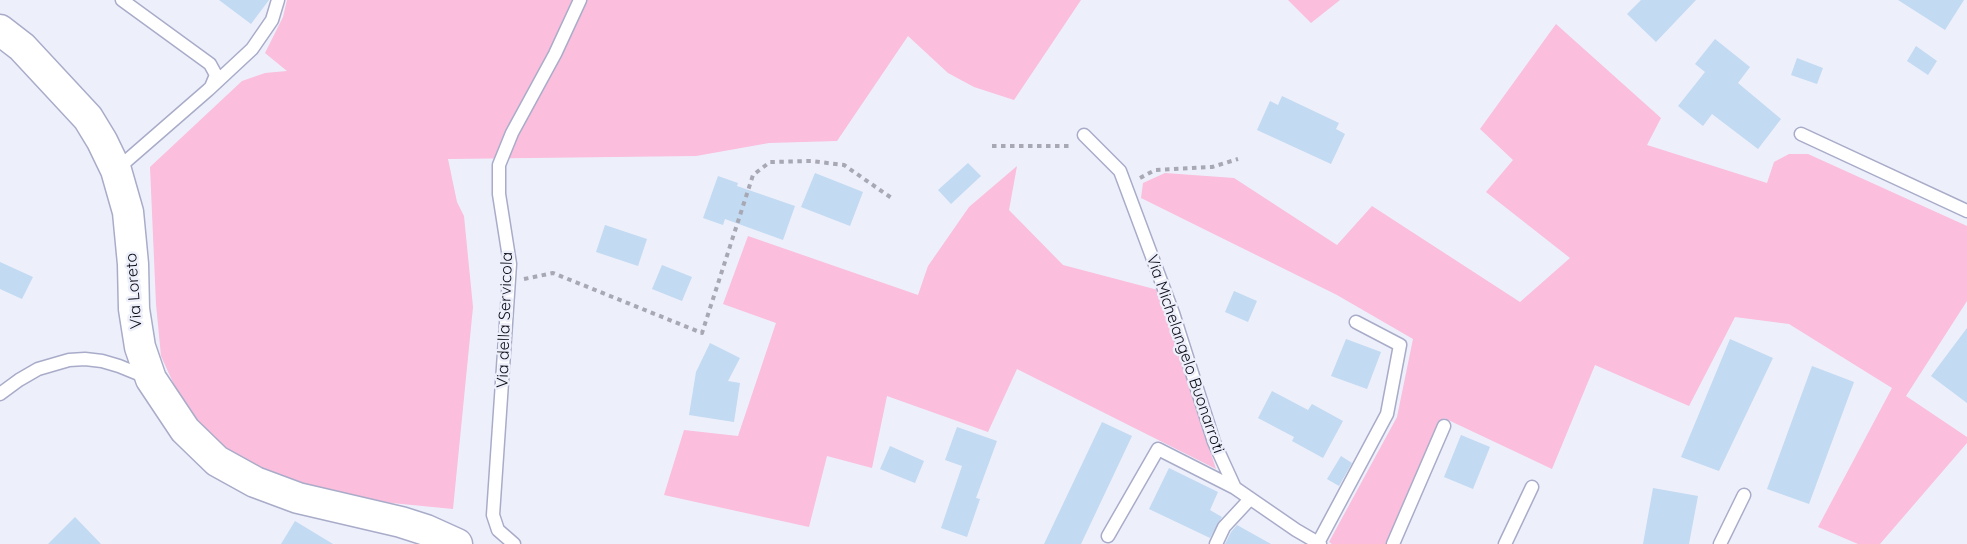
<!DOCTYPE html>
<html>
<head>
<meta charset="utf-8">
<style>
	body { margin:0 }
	canvas { display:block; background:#edeffb }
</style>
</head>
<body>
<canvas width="1967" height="544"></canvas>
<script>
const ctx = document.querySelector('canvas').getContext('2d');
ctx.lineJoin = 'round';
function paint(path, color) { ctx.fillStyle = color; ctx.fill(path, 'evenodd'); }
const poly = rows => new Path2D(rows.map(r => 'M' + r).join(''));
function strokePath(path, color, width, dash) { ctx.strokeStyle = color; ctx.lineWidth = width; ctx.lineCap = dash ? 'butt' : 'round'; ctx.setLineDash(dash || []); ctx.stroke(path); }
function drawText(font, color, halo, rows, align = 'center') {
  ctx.font = font + ' Quicksand,sans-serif'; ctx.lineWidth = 5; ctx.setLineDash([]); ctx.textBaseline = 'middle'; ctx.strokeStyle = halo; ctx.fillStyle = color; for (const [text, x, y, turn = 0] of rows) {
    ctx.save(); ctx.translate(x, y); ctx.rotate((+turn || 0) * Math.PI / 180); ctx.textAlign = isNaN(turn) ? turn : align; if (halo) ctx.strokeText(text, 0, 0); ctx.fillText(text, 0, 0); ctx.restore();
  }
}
paint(poly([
	[287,0,1081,0,1014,100,974,87,948,73,908,36,837,141,769,143,696,156,448,159,457,202,464,216,473,307,453,509,361,500,279,479,214,443,181,400,161,356,156,304,150,167,242,81,265,73,287,71,265,53,283,17],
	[1288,0,1340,0,1311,23],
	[1556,24,1661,118,1647,145,1767,183,1774,162,1789,154,1808,154,1967,226,1967,301,1906,396,1967,437,1967,443,1880,544,1858,544,1818,527,1892,388,1789,324,1735,317,1689,406,1595,365,1552,469,1444,418,1387,544,1332,544,1329,542,1397,417,1413,339,1337,295,1141,198,1143,183,1165,173,1234,178,1337,245,1372,206,1520,302,1570,258,1486,192,1513,160,1480,129],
	[1017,166,1009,210,1063,265,1158,290,1216,469,1017,369,988,432,887,396,872,468,827,456,809,527,664,495,684,430,738,436,776,323,723,304,748,236,918,295,928,266,969,207]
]), '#fbbedc');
paint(poly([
	[219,0,269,0,251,24],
	[1641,0,1696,0,1656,42,1627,14],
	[1898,0,1964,0,1945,30],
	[1715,39,1750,67,1738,83,1781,119,1758,149,1712,114,1703,126,1678,106,1705,72,1695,64],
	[1916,46,1937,61,1928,75,1907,61],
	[1797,58,1823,68,1817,84,1791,75],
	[1282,96,1339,123,1336,129,1345,134,1331,164,1257,130,1270,101,1278,105],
	[968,163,981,176,951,204,938,190],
	[815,173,863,192,850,226,801,207],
	[718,176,738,183,737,186,795,206,783,240,725,219,723,225,703,218],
	[605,225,647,239,638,266,596,252],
	[0,262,33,277,22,299,0,289],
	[662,265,692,277,682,301,652,289],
	[1234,291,1257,301,1248,322,1225,312],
	[1967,328,1967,403,1931,376],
	[1346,339,1381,352,1367,389,1331,376],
	[1730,339,1773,358,1719,471,1681,457],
	[710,343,740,358,728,381,740,383,734,422,689,415,696,372],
	[1812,366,1854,382,1809,504,1767,489],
	[1272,391,1308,410,1312,404,1343,421,1323,458,1292,441,1294,437,1258,418],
	[1102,422,1132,436,1081,544,1044,544],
	[957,427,997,441,976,498,980,499,967,537,941,528,962,466,945,460],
	[1461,435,1490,447,1473,489,1444,477],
	[890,446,924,461,915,483,880,469],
	[1341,456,1352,463,1339,486,1327,479],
	[1169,468,1218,492,1210,510,1222,517,1210,538,1149,509],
	[1653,488,1698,496,1689,544,1643,544],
	[75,517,101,544,48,544],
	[295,521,333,544,281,544],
	[1237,525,1271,544,1225,544,1231,532]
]), '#c2daf2');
const service = poly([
	[122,0,210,64,216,75,211,87],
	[1801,134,1967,211],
	[1084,135,1120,171,1173,313,1214,442,1235,488,1296,530,1320,544],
	[116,170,208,90,252,49,272,20,278,0],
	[0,394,19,380,38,369,69,360,85,359,102,361,119,366,146,377],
	[1108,536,1158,449,1235,488],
	[1318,543,1387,414,1400,345,1356,322],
	[514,544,498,530,493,515,510,264,499,194,499,165,512,133,555,54,580,0],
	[1216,544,1224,527,1250,499],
	[1393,544,1444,426],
	[1505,544,1532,487],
	[1720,544,1744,495]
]);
const tertiary = poly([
	[0,30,22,47,88,118,102,141,116,170,128,212,133,264,134,309,140,347,151,379,185,430,217,461,255,482,298,498,401,522,426,530,457,544]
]);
strokePath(service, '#a9acc9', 15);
strokePath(tertiary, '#a9acc9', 33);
strokePath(poly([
	[992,146,1073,146],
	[1140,178,1155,170,1212,167,1238,159],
	[524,279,553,273,702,333,753,175,770,162,811,161,844,165,893,199]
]), '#a7a8b4', 4, [4.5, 4.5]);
strokePath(service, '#fff', 12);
strokePath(tertiary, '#fff', 30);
drawText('16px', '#0a0b15', '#edeffb', [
	["Via Loreto",134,291,-94],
	["Via della Servicola",505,320,-88],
	["Via Michelangelo Buonarroti",1185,354,71]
]);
</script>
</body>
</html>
